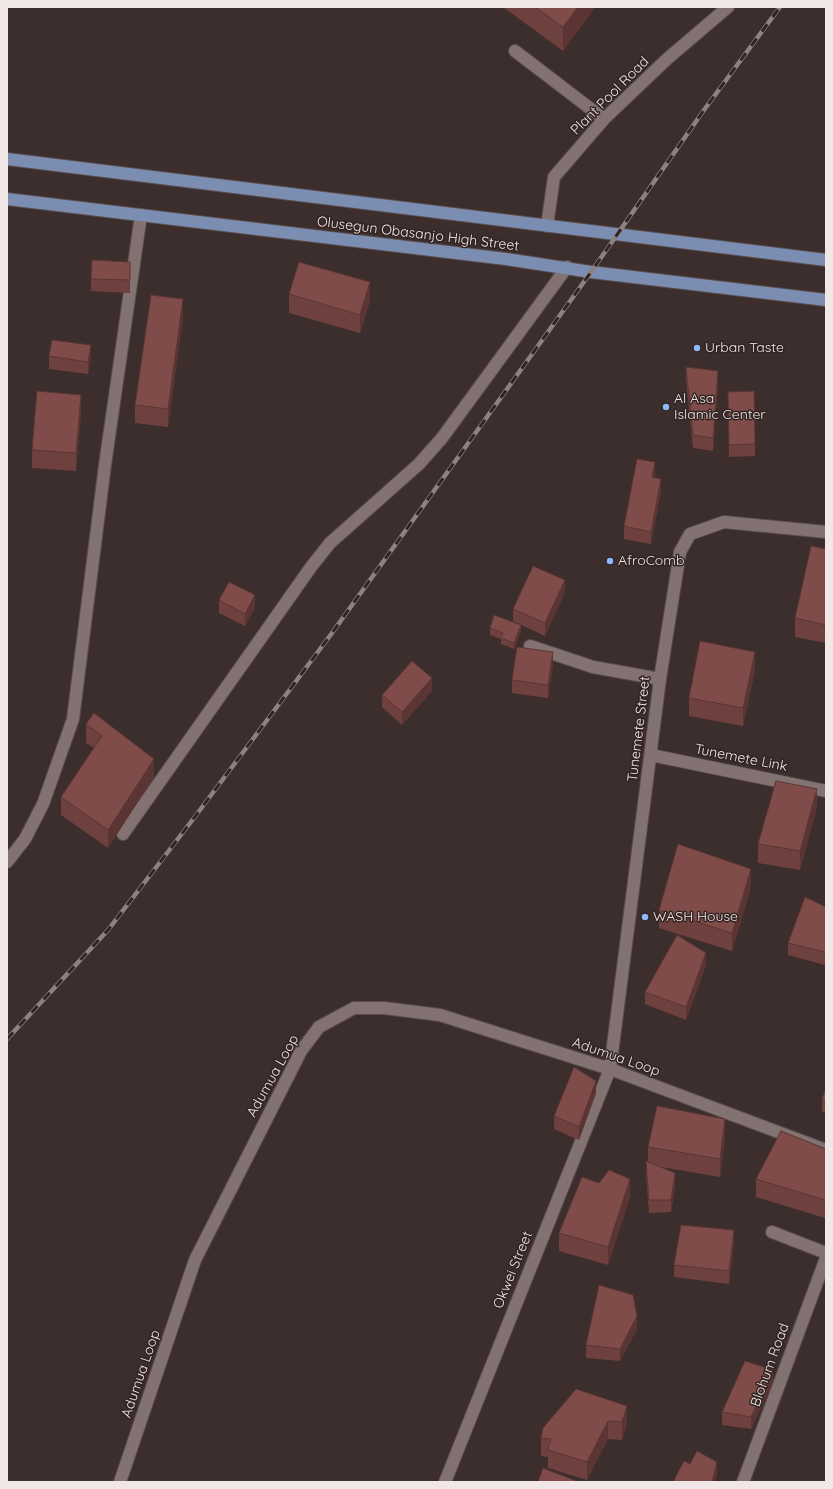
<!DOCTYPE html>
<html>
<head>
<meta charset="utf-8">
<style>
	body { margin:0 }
	#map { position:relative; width:833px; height:1489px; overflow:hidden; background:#3c2e2d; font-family:Quicksand,sans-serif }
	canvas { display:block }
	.frame { position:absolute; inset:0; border:8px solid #f1e7e7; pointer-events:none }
</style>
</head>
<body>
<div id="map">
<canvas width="833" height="1489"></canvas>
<div class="frame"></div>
</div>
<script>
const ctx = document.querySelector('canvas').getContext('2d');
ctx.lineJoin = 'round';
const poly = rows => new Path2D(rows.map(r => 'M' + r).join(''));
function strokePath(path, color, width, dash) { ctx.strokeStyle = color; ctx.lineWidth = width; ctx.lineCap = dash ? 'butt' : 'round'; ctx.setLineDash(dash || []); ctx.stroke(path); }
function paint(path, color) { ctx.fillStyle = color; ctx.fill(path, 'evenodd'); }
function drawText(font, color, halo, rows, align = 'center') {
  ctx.font = font + ' Quicksand,sans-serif'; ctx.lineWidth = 3; ctx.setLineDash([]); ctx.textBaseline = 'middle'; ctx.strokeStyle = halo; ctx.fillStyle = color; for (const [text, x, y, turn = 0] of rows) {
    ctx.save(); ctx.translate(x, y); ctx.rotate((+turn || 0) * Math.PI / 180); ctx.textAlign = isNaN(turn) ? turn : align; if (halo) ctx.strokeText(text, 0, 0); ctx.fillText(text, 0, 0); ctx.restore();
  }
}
const minor = poly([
	[515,51,604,119],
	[547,226,554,177,604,119,667,59,728,7],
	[530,646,593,667,660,679],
	[651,755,826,791],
	[123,834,311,567,330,543,419,464,442,438,567,267],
	[7,862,25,839,43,804,73,719,105,465,141,215],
	[772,1232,826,1253],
	[120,1482,195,1260,301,1051,319,1027,354,1008,384,1008,440,1015,610,1069,826,1150],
	[445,1482,610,1069,660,679,680,552,690,534,724,522,826,532],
	[743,1482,826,1258]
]);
const major = poly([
	[7,159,826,260],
	[7,199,506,259,591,272,826,300]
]);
strokePath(minor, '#594c4c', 14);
strokePath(major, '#594c4c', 14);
strokePath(minor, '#827271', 12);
strokePath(major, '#7b8db0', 12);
const rail = poly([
	[7,1039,108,930,197,814,332,633,591,272,704,110,780,7]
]);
strokePath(rail, '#8e8281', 4.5);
strokePath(rail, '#322423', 3, [9]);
paint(poly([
	[503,7,595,7,563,51],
	[130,274,130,293,91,291,91,279],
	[289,294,370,301,360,333,289,313],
	[183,317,168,427,135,423,135,405],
	[49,356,91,358,88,374,49,369],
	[686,367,718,384,713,451,693,448,686,380],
	[728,392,755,444,755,456,729,457],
	[81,413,76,471,32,468,32,450],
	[655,475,654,478,661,491,651,544,624,539,624,526],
	[826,549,826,643,795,637,795,618],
	[565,592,545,636,513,621,513,609],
	[219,600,255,608,245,626,219,613],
	[490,628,521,631,514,649,501,644,501,639,490,635],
	[553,665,548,698,512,693,512,680],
	[755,670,743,726,689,716,689,698],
	[432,691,402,725,382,707,382,695],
	[94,713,154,777,108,848,61,815,61,797,94,748,86,743,86,724],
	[817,807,800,870,758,863,758,844],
	[751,887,732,951,659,928,659,910],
	[826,907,825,965,788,955,788,943],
	[706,965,686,1020,645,1004,645,992],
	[826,1087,826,1113,822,1112,822,1100],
	[596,1093,579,1140,554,1129,554,1116],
	[725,1137,720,1177,661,1167,675,1186,671,1212,649,1213,646,1174,646,1161,648,1162,648,1147],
	[826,1149,826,1216,825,1218,756,1197,756,1179],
	[599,1183,630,1197,608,1265,559,1251,559,1233],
	[734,1242,729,1284,674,1277,674,1265],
	[637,1329,620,1361,586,1358,586,1345],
	[773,1382,751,1429,722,1425,722,1412],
	[576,1389,627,1424,622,1440,608,1439,587,1480,548,1468,548,1457,541,1456,541,1438]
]), '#6e413f');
paint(poly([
	[578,7,595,7,563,51,563,27],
	[370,282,370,301,360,333,360,315],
	[183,299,183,317,168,427,168,409],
	[91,345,91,358,88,374,88,362],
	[718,371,718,384,713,451,713,438],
	[81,395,81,413,76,471,76,453],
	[655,462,655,475,652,490,652,477],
	[661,479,661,491,651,544,651,532],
	[565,580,565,592,545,636,545,623],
	[255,595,255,608,245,626,245,614],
	[521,625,521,631,514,649,514,643],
	[553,652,553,665,548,698,548,685],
	[755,652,755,670,743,726,743,708],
	[432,678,432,691,402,725,402,712],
	[154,759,154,777,108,848,108,830],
	[817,789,817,807,800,870,800,851],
	[751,869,751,887,732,951,732,933],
	[826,949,826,961,825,965,825,952],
	[706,953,706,965,686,1020,686,1007],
	[596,1081,596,1093,579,1140,579,1127],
	[725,1119,725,1137,720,1177,720,1159],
	[675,1173,675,1186,671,1212,671,1200],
	[630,1179,630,1197,608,1265,608,1247],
	[826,1198,826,1216,825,1218,825,1200],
	[734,1230,734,1242,729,1284,729,1271],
	[637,1316,637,1329,620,1361,620,1349],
	[773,1370,773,1382,751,1429,751,1417],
	[627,1406,627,1424,622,1440,622,1422],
	[608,1421,608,1439,587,1480,587,1462],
	[717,1462,717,1474,715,1482,712,1482]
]), '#5a3533');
const building = poly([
	[535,7,578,7,563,27,535,7],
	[92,260,130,262,130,280,91,279,92,260],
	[299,262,370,282,360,315,289,294,299,262],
	[151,295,183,299,168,409,135,405,151,295],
	[52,340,91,345,88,362,49,356,52,340],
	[686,367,718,371,713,438,693,435,686,367],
	[37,391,81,395,76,453,32,450,37,391],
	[754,391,755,444,729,445,728,392,754,391],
	[637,459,655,462,652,477,661,479,651,532,624,526,637,459],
	[811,546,826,549,826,625,795,618,811,546],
	[533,566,565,580,545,623,513,609,533,566],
	[229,582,255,595,245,614,219,600,229,582],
	[494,615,521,625,514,643,501,638,503,633,490,628,494,615],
	[700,641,755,652,743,708,689,698,700,641],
	[517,647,553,652,548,685,512,680,517,647],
	[412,661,432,678,402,712,382,695,412,661],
	[94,713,154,759,108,830,61,797,102,736,86,724,94,713],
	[776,781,817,789,800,851,758,844,776,781],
	[678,844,751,869,732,933,659,910,678,844],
	[805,897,826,907,826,949,825,952,788,943,805,897],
	[677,935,706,953,686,1007,645,992,677,935],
	[574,1067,596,1081,579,1127,554,1116,574,1067],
	[826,1087,826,1101,822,1100,826,1087],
	[657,1106,725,1119,720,1159,648,1147,657,1106],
	[781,1131,826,1149,826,1198,825,1200,756,1179,781,1131],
	[646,1161,675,1173,671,1200,649,1200,646,1161],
	[609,1170,630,1179,608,1247,559,1233,582,1177,599,1183,609,1170],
	[681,1225,734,1230,729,1271,674,1265,681,1225],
	[599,1285,633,1295,637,1316,620,1349,586,1345,599,1285],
	[745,1361,773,1370,751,1417,722,1412,745,1361],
	[576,1389,627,1406,622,1422,608,1421,587,1462,548,1450,551,1439,541,1438,543,1428,576,1389],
	[697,1451,717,1462,712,1482,673,1482,684,1461,690,1464,697,1451],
	[543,1468,579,1482,538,1482,543,1468]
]);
paint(building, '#804c49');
strokePath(building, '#5a3533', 1);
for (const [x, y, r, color] of [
	[697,348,4,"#8bb9fc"],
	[666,407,4,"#8bb9fc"],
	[610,561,4,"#8bb9fc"],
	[645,917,4,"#8bb9fc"]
]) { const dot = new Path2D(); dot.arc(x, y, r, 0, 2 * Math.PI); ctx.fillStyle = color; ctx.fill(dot); strokePath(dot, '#322423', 1.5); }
drawText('14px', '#f1e7e7', '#322423', [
	["Plant Pool Road",610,96,-45],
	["Olusegun Obasanjo High Street",418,234,7],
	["Tunemete Street",639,729,-83],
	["Tunemete Link",741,758,11],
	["Adumua Loop",616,1057,19],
	["Adumua Loop",273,1076,-61],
	["Okwei Street",513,1270,-68],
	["Blohum Road",770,1365,-70],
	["Adumua Loop",141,1374,-71]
]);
drawText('14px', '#f1e7e7', '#322423', [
	["Urban Taste",705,348],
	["Al Asa",674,399],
	["Islamic Center",674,415],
	["AfroComb",618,561],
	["WASH House",653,917]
], 'left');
</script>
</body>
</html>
